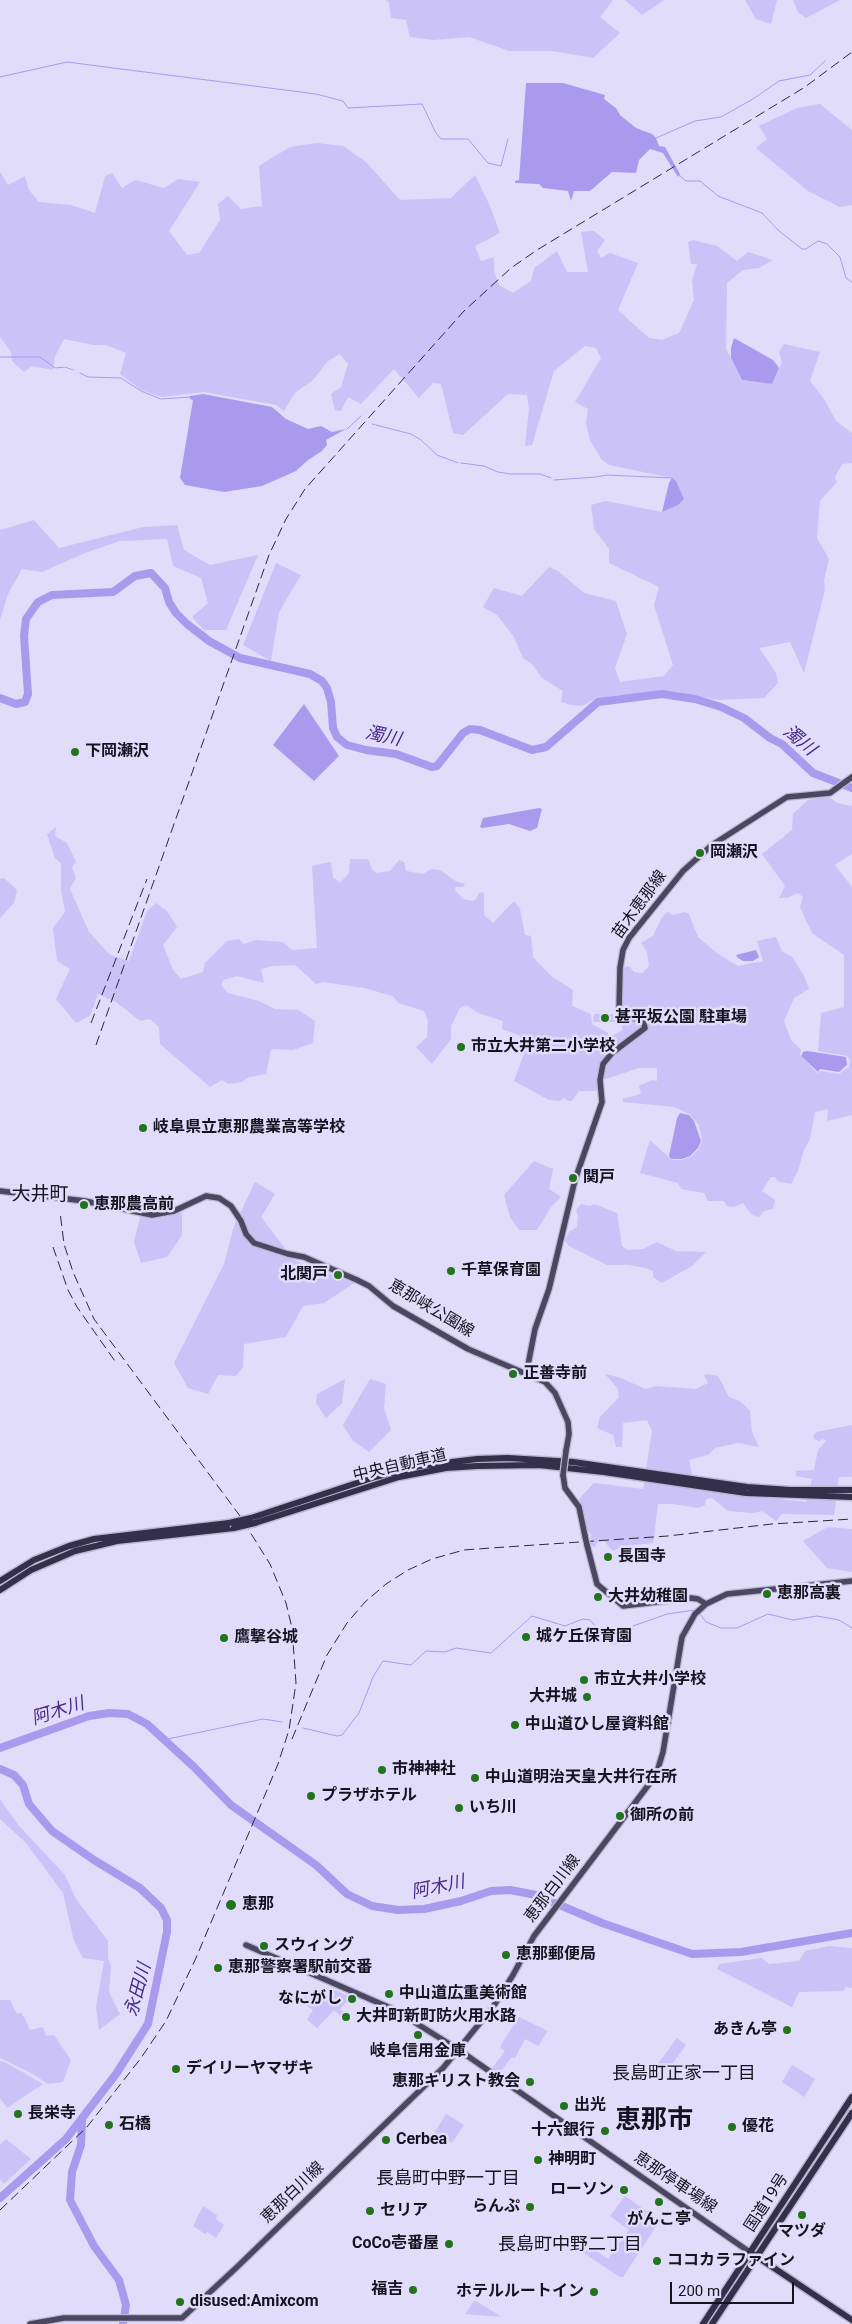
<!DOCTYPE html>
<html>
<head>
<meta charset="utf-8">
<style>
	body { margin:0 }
	#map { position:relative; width:852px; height:2324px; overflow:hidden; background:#e0dcf9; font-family:Roboto,sans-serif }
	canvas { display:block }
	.scale { position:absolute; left:670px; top:2282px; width:124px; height:22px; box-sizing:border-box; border:2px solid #151320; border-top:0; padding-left:6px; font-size:15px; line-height:18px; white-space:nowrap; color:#151320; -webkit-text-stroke:4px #e0dcf9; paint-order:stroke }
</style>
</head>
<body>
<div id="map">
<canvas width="852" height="2324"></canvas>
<div class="scale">200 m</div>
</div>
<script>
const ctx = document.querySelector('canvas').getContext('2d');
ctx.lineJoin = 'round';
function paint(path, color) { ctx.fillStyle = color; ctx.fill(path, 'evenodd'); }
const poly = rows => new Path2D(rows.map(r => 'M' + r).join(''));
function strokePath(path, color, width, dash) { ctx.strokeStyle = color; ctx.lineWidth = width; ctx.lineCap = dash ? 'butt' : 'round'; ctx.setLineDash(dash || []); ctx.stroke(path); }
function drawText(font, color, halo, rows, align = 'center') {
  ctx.font = font + ' Roboto,"Noto Sans JP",sans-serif'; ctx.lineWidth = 5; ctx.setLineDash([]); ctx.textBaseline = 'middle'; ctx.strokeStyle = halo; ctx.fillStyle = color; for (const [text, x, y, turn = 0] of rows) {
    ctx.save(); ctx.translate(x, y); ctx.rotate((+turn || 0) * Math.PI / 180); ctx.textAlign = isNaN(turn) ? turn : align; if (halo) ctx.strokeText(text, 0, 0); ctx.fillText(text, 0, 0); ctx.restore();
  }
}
paint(poly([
	[386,0,613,0,600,17,620,33,593,58,552,51,509,51,469,37,433,40,410,37,406,20,391,18,389,3],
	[625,0,664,0,642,15],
	[745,0,777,0,771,24,756,19],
	[793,0,840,0,806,18,798,12],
	[820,104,852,130,852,205,840,207,808,191,756,148,767,139,759,126,797,108],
	[317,143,343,146,366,162,400,200,451,198,475,175,490,206,500,233,475,246,481,261,494,257,494,271,499,285,513,293,531,281,534,268,557,251,567,272,588,272,581,232,594,231,605,240,597,251,601,258,610,253,638,263,618,310,649,338,662,340,679,333,694,300,692,281,697,264,691,264,688,242,693,240,717,246,737,261,748,252,773,260,759,268,743,270,727,283,726,349,742,380,772,384,782,362,779,352,784,344,820,352,810,381,824,399,836,421,852,433,852,463,842,464,835,477,837,482,820,501,817,538,829,559,824,580,825,590,804,673,790,642,759,648,776,673,778,683,764,698,718,700,671,691,658,691,653,697,620,695,595,699,582,706,571,705,561,702,563,691,542,678,532,664,523,658,514,637,497,615,483,607,494,588,522,596,549,567,558,571,584,593,616,601,627,634,615,668,620,682,664,676,673,665,654,605,659,587,609,563,609,549,594,529,591,505,606,501,662,512,678,485,672,478,609,465,601,459,590,440,586,423,588,409,575,402,601,358,596,348,585,346,554,371,532,445,525,446,529,409,527,395,508,394,463,435,453,433,441,384,433,383,419,398,394,369,361,404,348,397,341,411,335,410,331,394,341,387,348,364,340,354,328,361,313,380,295,393,284,411,276,405,204,392,162,397,141,390,120,374,126,353,106,345,94,345,64,339,55,356,53,370,32,366,24,372,12,361,11,352,0,337,0,172,8,185,25,176,29,190,39,202,71,205,95,213,105,176,112,173,122,188,135,180,164,188,178,179,200,182,169,231,187,255,199,253,220,220,218,204,228,196,241,209,262,206,259,166,290,147],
	[34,520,59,548,143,527,177,525,184,550,210,565,258,555,226,630,204,630,192,617,208,603,201,578,173,566,167,539,120,541,85,553,42,572,22,569,8,594,0,620,0,530],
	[276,563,301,575,279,612,271,661,243,645],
	[828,796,837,803,852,806,852,854,835,865,852,887,852,1115,827,1121,828,1109,815,1112,810,1139,804,1150,798,1171,791,1184,777,1181,775,1177,771,1177,762,1191,775,1200,773,1209,764,1211,759,1217,752,1215,743,1203,734,1207,727,1206,724,1201,708,1201,704,1193,681,1189,678,1183,640,1173,650,1140,672,1160,682,1160,692,1156,699,1149,702,1141,699,1125,689,1114,674,1107,623,1102,623,1099,641,1094,639,1086,652,1080,657,1081,657,1068,639,1068,597,1082,598,1091,579,1091,572,1101,568,1101,564,1098,560,1101,549,1100,514,1081,526,1048,519,1035,502,1029,503,1021,478,1013,466,1005,460,1008,451,1026,451,1039,432,1064,416,1047,427,1037,428,1021,424,1011,398,1003,393,996,364,988,323,982,316,984,295,965,273,966,261,969,264,983,237,976,223,980,221,985,228,993,259,1001,275,1009,298,1010,315,1021,313,1043,293,1050,271,1049,266,1074,249,1077,242,1082,228,1084,222,1080,210,1087,160,1044,159,1027,150,1019,140,1021,116,1002,98,994,90,1016,76,1023,56,999,70,969,57,961,53,928,65,912,61,889,61,863,55,858,47,834,56,827,55,836,67,843,76,862,72,867,76,878,70,889,89,932,110,955,129,961,147,911,156,903,167,911,177,927,163,945,173,970,181,979,203,972,205,963,227,941,239,939,244,944,256,940,283,942,292,950,317,948,312,866,331,862,333,877,340,883,349,873,350,859,368,859,372,869,376,873,390,871,399,860,404,862,406,871,423,874,431,869,440,870,457,882,465,884,463,887,456,887,455,890,463,899,473,901,476,899,479,893,484,892,484,915,493,923,514,901,520,909,525,935,531,936,533,957,552,977,573,990,572,1006,591,1014,592,1024,608,1033,609,1037,623,1030,620,1022,593,1022,594,1014,618,1014,622,968,629,966,634,972,642,973,649,966,647,952,641,943,653,936,662,917,668,912,672,915,685,912,689,914,698,937,718,954,738,966,763,961,757,941,776,937,782,951,792,957,804,976,809,989,794,998,784,1021,791,1040,801,1050,800,1055,817,1073,821,1071,839,1074,849,1067,850,1060,847,1056,818,1051,821,1013,844,1007,844,955,812,933,800,907,803,897,798,893,787,898,779,898,785,886,762,854,792,830,793,814,808,800],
	[4,878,17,890,14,903,0,918,0,879],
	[534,1161,553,1169,549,1189,561,1197,551,1207,537,1230,519,1230,510,1217,504,1195],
	[255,1182,275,1194,261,1217,294,1260,354,1283,324,1303,303,1306,286,1337,244,1344,243,1367,236,1376,218,1375,208,1394,188,1388,174,1363,224,1264,234,1226],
	[581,1204,590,1206,594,1204,617,1213,622,1246,627,1250,643,1249,657,1242,676,1251,706,1252,692,1266,662,1283,653,1277,653,1271,646,1268,628,1265,607,1265,569,1246,565,1241,569,1232,577,1227,578,1216,576,1210],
	[182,1213,182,1235,167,1257,141,1263,134,1242,141,1214],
	[605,1374,621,1378,645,1389,656,1386,696,1389,708,1383,704,1375,706,1374,718,1376,729,1397,740,1401,750,1411,752,1432,759,1447,738,1443,715,1448,708,1455,689,1460,695,1490,806,1502,812,1479,796,1476,796,1471,814,1470,818,1450,826,1441,823,1439,819,1441,814,1439,813,1436,816,1432,852,1425,852,1477,839,1477,834,1515,782,1514,776,1521,762,1511,753,1513,728,1511,712,1498,706,1499,705,1505,698,1508,673,1504,658,1504,653,1543,622,1546,613,1551,604,1541,598,1542,594,1548,591,1544,591,1534,586,1528,579,1499,594,1483,643,1489,652,1431,647,1420,623,1423,622,1447,616,1447,613,1435,597,1428,600,1417,619,1397,618,1389],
	[345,1379,342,1403,326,1418,316,1403,317,1394],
	[370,1379,386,1384,384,1408,391,1430,369,1452,353,1441,343,1425],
	[828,1527,852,1529,852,1572,827,1568,803,1541],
	[0,1799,19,1826,65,1875,76,1899,108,1941,108,1958,111,1966,109,1992,120,2014,99,2030,96,2007,104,1961,83,1958,74,1941,63,1893,26,1843,0,1819],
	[829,1946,852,1948,852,1988,846,1987,843,1991,799,1992,792,2007,717,1969,719,1964,762,1958,769,1964,799,1961,805,1951],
	[335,1990,351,1997,340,2009,350,2018,346,2022,334,2010,317,2028,307,2020,313,2010,297,1999,303,1992,310,2003,317,1998,326,2002],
	[0,2000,10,2000,17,2014,21,2013,25,2019,30,2030,43,2027,46,2036,54,2035,71,2060,63,2082,48,2084,31,2073,0,2058],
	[519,2017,548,2031,538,2046,525,2039,515,2058,511,2058,499,2074,492,2068,505,2051,500,2048,502,2043],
	[677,2038,686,2045,668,2070,665,2070,657,2065],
	[0,2061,5,2062,43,2084,7,2108,0,2098],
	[792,2065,815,2079,804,2097,782,2082],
	[446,2114,464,2125,452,2143,435,2132],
	[6,2139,31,2159,4,2184,0,2179,0,2145],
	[625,2196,662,2222,655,2228,623,2277,620,2277,585,2254,584,2251,589,2246,608,2259,629,2230,610,2216],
	[203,2206,217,2215,216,2219,224,2225,216,2238,207,2232,205,2234,193,2226],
	[474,2301,476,2301,502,2317,465,2314]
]), '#cbc2f7');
paint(poly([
	[526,83,563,83,605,95,604,99,616,108,620,115,636,128,652,134,656,138,659,146,665,147,680,174,678,177,663,153,650,149,639,160,636,173,612,172,590,191,574,191,571,201,568,191,543,188,539,184,515,183,515,181,519,180],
	[734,338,773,360,779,368,772,384,742,380,731,358,731,348],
	[203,394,272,407,286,419,308,429,321,426,332,432,346,429,326,440,327,445,322,451,308,460,296,471,262,486,224,492,185,485,180,478,193,400,190,399,190,396],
	[672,478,676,481,684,499,678,505,662,512,669,483],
	[304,704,339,756,314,781,273,745],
	[539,808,542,809,537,828,530,831,509,824,482,828,480,827,483,818],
	[756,950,759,957,753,961,743,961,737,957,736,955],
	[807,1051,846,1057,847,1065,839,1072,820,1069,818,1072,801,1056,803,1052],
	[680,1113,689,1115,694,1121,701,1141,698,1148,690,1156,682,1159,671,1159,669,1156,677,1118]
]), '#aa9aee');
strokePath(poly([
	[0,77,67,62,316,94,343,101,348,108,422,104,436,133,441,139,468,139,488,163,501,166,508,139],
	[656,138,695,121,721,117,753,99,779,81,810,75,825,61],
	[678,174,686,181,700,181,718,196,762,213,778,230,802,249,806,249,818,241,827,244,840,257,846,278,852,282],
	[0,357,40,357,55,368,65,367,73,370],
	[80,373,88,377,121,378,141,391,161,399,191,397],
	[372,424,411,434,421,440,437,455,458,463],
	[347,429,361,416],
	[461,463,484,466,498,472,511,474,540,474,551,478],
	[554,480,596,477,607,475,672,478],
	[700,1614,706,1622,721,1628,737,1628,768,1614,793,1620,817,1616,839,1620,852,1628],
	[303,1728,337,1736,342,1735,359,1713,373,1677,383,1661,411,1665,426,1651,445,1652,456,1648,491,1653,532,1616,565,1626,583,1619,590,1620,610,1643,616,1644,623,1640,627,1632,633,1626,667,1614,695,1610],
	[163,1740,263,1719,282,1722]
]), '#aa9aee', 1);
strokePath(poly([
	[0,698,16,704,25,702,28,694,24,636,26,619,38,602,52,595,113,592,135,576,151,573,165,588,169,602,176,613,187,624,209,641,240,658,310,674,322,681,327,688,331,702,333,728,337,737,347,745,366,750,396,754,432,767,437,766,463,733,470,729,480,730,532,750,546,747,598,702,662,694,695,699,721,707,744,718,770,738,782,744,813,773,852,788],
	[0,1748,89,1716,109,1713,128,1714,147,1724,194,1767,231,1805,316,1865,347,1894,372,1906,398,1910,424,1909,461,1901,491,1891,510,1890,536,1895,602,1923,692,1954,741,1952,852,1933],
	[0,1769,14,1775,23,1785,29,1804,52,1831,94,1860,140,1888,161,1908,167,1920,167,1932,148,2024,116,2074,66,2139,0,2198],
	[82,2120,81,2145,72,2172,70,2200,94,2246,119,2280,126,2305,123,2324]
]), '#aa9aee', 8);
const major = poly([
	[0,1191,85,1201,152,1215,174,1211,206,1196,219,1198,231,1206,241,1221,246,1234,254,1243,288,1254,304,1257,357,1280,369,1286,393,1306,468,1349,545,1382,555,1393,568,1422,569,1434,566,1451],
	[526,1375,535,1329,549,1289,575,1180,602,1102,600,1080,603,1064,612,1053,645,1028,643,1020,623,1016,619,1010,620,968,623,950,629,938,683,871,712,845,787,797,830,793,852,777],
	[563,1475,565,1488,579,1507,585,1536],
	[587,1545,597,1584,623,1606,691,1598,698,1599,706,1604],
	[246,1945,395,2010,459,2050,751,2253],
	[30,2324,64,2318,182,2318,236,2268,443,2068,493,2007,513,1975,534,1936,656,1775,663,1752,682,1637,695,1614,706,1604,727,1594,852,1581]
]);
const highway = poly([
	[251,1518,375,1477,420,1466,477,1459,508,1458,573,1462,747,1487,790,1490,852,1490],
	[255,1523,399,1477,446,1468,477,1466,539,1465,604,1472,746,1493,852,1497],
	[0,1581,34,1560,69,1546,94,1539,229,1523],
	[0,1590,31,1570,75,1551,117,1541,234,1528],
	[753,2254,852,2320],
	[703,2324,852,2097],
	[712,2324,852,2113]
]);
strokePath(major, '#bbb8d2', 8);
strokePath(highway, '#bbb8d2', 9);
strokePath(major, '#4b4760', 5.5);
strokePath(highway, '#342f4b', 6);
strokePath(poly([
	[91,1023,147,879],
	[96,1045,269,555,286,519,305,489,464,311,511,268,537,250,805,87,852,52],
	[53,1247,68,1290,77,1307,117,1364],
	[292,1739,327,1655,347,1623,365,1602,386,1584,408,1570,432,1559,464,1550,491,1548,668,1536,772,1524,852,1519],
	[0,2210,87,2127,141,2058,166,2021,196,1958,278,1764,289,1730,296,1683,292,1628,286,1603,270,1564,240,1516,94,1319,73,1272,64,1244,60,1212]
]), '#2b2938', 1, [10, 5]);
const majorBridge = poly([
	[563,1475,566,1451],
	[585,1536,587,1545]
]);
const highwayBridge = poly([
	[229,1523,251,1518],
	[234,1528,255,1523]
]);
strokePath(majorBridge, '#bbb8d2', 8, []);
strokePath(highwayBridge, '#bbb8d2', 9, []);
strokePath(majorBridge, '#4b4760', 5.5);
strokePath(highwayBridge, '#342f4b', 6);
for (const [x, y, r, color] of [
	[75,752,5,"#22731b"],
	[700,853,5,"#22731b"],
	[605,1018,5,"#22731b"],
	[461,1047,5,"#22731b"],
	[143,1128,5,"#22731b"],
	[573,1178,5,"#22731b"],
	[84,1205,5,"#22731b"],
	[451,1271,5,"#22731b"],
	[338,1275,5,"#22731b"],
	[513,1374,5,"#22731b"],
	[608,1557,5,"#22731b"],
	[767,1594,5,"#22731b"],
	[598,1597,5,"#22731b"],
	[526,1637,5,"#22731b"],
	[224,1638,5,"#22731b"],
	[584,1680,5,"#22731b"],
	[587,1697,5,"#22731b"],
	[515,1725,5,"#22731b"],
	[382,1770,5,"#22731b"],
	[475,1778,5,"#22731b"],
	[311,1796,5,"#22731b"],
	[459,1808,5,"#22731b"],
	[620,1816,5,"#22731b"],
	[231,1905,6,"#22731b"],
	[264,1946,5,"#22731b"],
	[506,1955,5,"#22731b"],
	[218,1968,5,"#22731b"],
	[389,1994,5,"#22731b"],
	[352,1999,5,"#22731b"],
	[346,2017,5,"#22731b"],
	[787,2030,5,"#22731b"],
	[418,2035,5,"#22731b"],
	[176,2069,5,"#22731b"],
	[530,2082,5,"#22731b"],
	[564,2106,5,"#22731b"],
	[18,2114,5,"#22731b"],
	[109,2125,5,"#22731b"],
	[732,2127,5,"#22731b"],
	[605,2131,5,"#22731b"],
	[386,2140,5,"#22731b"],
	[538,2160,5,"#22731b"],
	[624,2190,5,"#22731b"],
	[659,2202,5,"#22731b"],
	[530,2207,5,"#22731b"],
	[370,2211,5,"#22731b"],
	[802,2215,5,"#22731b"],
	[449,2244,5,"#22731b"],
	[657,2261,5,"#22731b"],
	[413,2290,5,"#22731b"],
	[594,2292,5,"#22731b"],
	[180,2302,5,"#22731b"]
]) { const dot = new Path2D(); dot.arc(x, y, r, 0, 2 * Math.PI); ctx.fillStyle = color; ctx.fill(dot); strokePath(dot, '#e0dcf9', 2); }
drawText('bold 16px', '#151320', '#e0dcf9', [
	["下岡瀬沢",85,752],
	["岡瀬沢",710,853],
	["甚平坂公園 駐車場",615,1018],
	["市立大井第二小学校",471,1047],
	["岐阜県立恵那農業高等学校",153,1128],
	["関戸",583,1178],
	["恵那農高前",94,1205],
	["千草保育園",461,1271],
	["北関戸",328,1275,"right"],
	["正善寺前",523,1374],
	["長国寺",618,1557],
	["恵那高裏",777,1594],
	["大井幼稚園",608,1597],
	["城ケ丘保育園",536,1637],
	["鷹撃谷城",234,1638],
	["市立大井小学校",594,1680],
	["大井城",577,1697,"right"],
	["中山道ひし屋資料館",525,1725],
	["市神神社",392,1770],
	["中山道明治天皇大井行在所",485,1778],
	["プラザホテル",321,1796],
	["いち川",469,1808],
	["御所の前",630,1816],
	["恵那",242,1905],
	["スウィング",274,1946],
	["恵那郵便局",516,1955],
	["恵那警察署駅前交番",228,1968],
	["中山道広重美術館",399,1994],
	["なにがし",342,1999,"right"],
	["大井町新町防火用水路",356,2017],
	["あきん亭",777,2030,"right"],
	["岐阜信用金庫",418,2052,"center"],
	["デイリーヤマザキ",186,2069],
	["恵那キリスト教会",520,2082,"right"],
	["出光",574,2106],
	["長栄寺",28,2114],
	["石橋",119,2125],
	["優花",742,2127],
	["十六銀行",595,2131,"right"],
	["Cerbea",396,2140],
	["神明町",548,2160],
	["ローソン",614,2190,"right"],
	["らんぷ",520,2207,"right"],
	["セリア",380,2211],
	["がんこ亭",659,2220,"center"],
	["マツダ",802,2232,"center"],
	["CoCo壱番屋",439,2244,"right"],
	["ココカラファイン",667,2261],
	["福吉",403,2290,"right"],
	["ホテルルートイン",584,2292,"right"],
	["disused:Amixcom",190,2302]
], 'left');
drawText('16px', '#151320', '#e0dcf9', [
	["苗木恵那線",640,905,-54],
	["恵那峡公園線",431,1309,31],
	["中央自動車道",400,1466,-13],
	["恵那白川線",553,1889,-53],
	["恵那停車場線",675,2183,34],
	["恵那白川線",293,2193,-44],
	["国道19号",767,2203,-57]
]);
drawText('italic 18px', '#472989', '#e0dcf9', [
	["濁川",383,737,12],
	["濁川",799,741,40],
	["阿木川",58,1712,-18],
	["阿木川",438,1888,-12],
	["永田川",139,1990,-75]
]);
drawText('18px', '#151320', '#e0dcf9', [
	["長島町正家一丁目",684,2074],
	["長島町中野一丁目",448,2179],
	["長島町中野二丁目",570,2245]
]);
drawText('19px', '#151320', '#e0dcf9', [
	["大井町",40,1195]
]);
drawText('bold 26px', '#151320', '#e0dcf9', [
	["恵那市",654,2121]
]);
</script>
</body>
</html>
